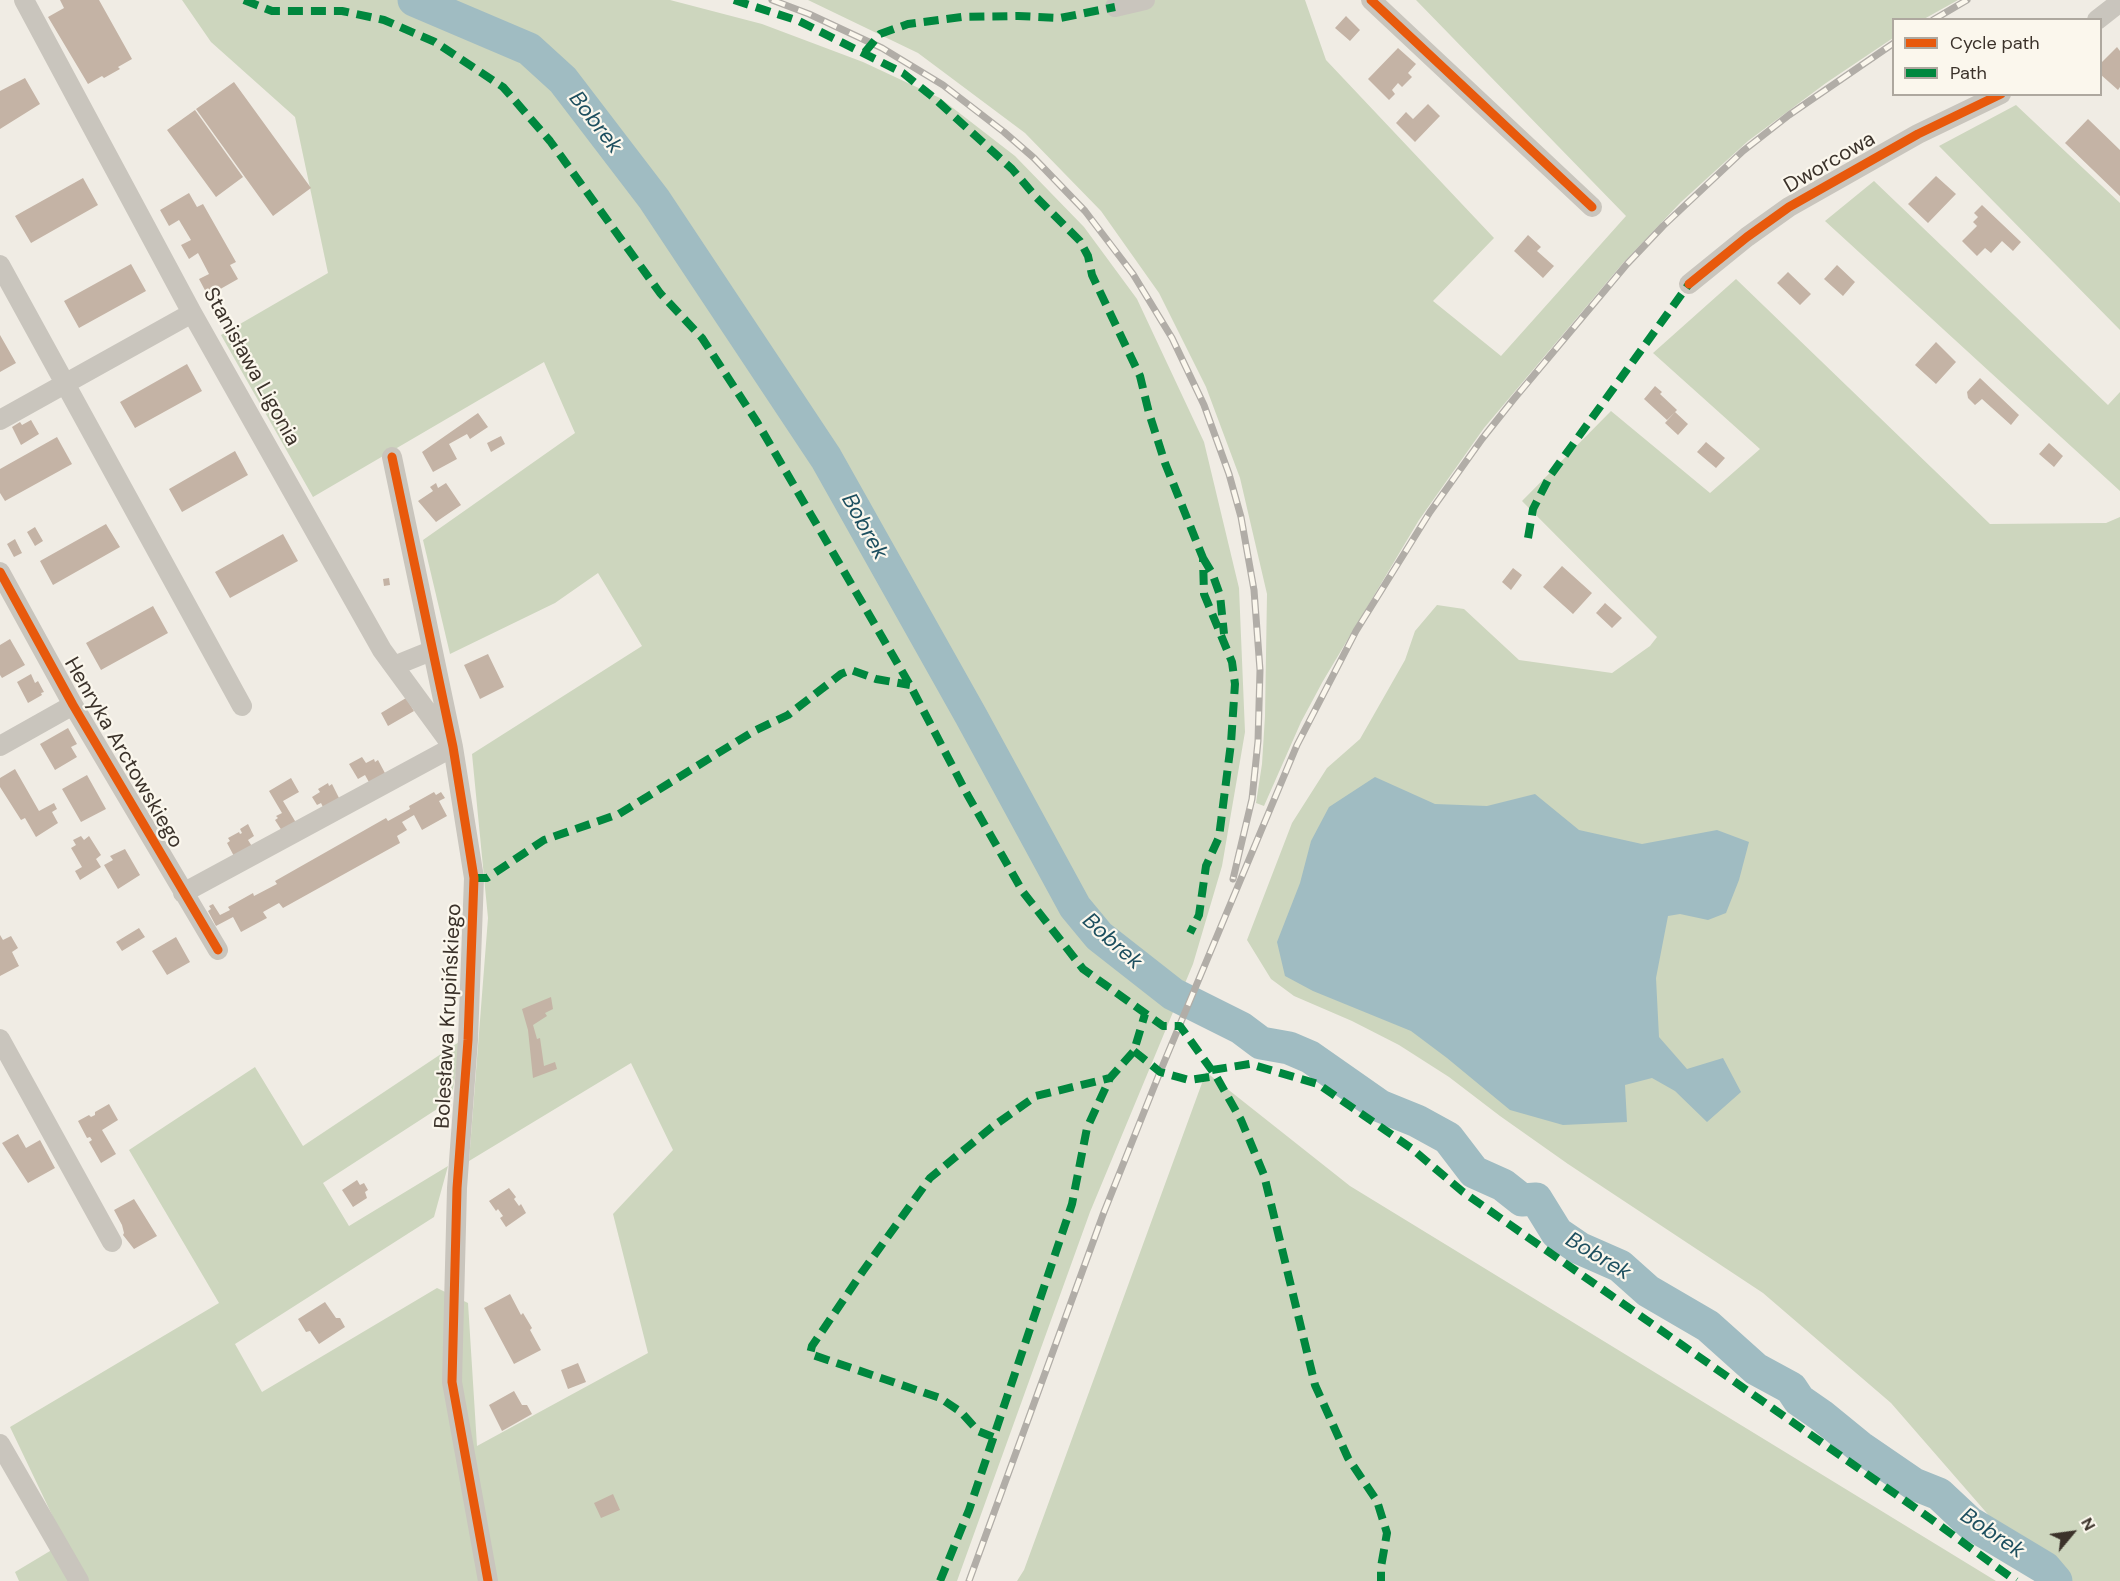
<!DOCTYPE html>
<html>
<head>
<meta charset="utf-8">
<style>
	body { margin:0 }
	#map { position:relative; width:2120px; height:1581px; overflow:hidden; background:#f0ece4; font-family:"DM Sans",sans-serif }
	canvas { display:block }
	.legend { position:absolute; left:1892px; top:18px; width:210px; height:78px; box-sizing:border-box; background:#fbf7ed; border:2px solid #aea89f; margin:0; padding:8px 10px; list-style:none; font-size:18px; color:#3b322a }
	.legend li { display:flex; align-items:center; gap:12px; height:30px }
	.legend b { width:30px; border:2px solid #aea89f }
	.north { position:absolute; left:2042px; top:1503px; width:60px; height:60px; -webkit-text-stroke:4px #fbf7ed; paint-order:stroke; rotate:61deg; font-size:16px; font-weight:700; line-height:24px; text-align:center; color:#3b322a }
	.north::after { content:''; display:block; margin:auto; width:21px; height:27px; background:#3b322a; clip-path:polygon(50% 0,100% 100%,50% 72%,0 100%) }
</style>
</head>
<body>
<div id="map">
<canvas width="2120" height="1581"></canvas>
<ul class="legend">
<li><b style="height:8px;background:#e8590c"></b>Cycle path</li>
<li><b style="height:8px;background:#00873e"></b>Path</li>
</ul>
<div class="north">N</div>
</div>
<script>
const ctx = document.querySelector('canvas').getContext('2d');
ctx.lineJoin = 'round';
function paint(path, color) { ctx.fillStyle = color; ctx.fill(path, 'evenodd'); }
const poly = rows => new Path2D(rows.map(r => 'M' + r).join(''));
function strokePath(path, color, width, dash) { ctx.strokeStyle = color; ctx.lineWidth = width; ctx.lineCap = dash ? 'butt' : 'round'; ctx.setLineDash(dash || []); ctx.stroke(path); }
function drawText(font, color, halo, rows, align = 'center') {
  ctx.font = font + ' "DM Sans",sans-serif'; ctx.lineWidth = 4.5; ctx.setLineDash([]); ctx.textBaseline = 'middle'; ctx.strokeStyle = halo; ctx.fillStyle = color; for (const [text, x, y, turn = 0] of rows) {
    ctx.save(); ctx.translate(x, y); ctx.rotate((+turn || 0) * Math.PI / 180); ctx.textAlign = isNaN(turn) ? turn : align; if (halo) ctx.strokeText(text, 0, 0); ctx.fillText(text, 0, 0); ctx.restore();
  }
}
paint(poly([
	[182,0,670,0,762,24,863,62,940,98,1015,156,1084,227,1137,299,1204,442,1239,588,1245,732,1222,866,1193,964,1090,1212,957,1581,19,1581,15,1572,65,1542,10,1427,219,1303,129,1150,255,1067,303,1146,462,1040,451,1100,323,1183,349,1226,448,1166,434,1217,235,1344,262,1392,437,1288,468,1303,477,1446,648,1353,613,1214,673,1150,631,1063,469,1161,488,918,472,754,642,646,598,573,555,603,450,654,423,540,575,433,544,362,313,497,221,335,328,273,295,117,211,42],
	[808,0,1305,0,1326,60,1494,238,1433,301,1501,356,1626,216,1416,0,1958,0,1924,19,1894,20,1893,38,1826,83,1748,141,1681,202,1623,263,1484,428,1419,520,1323,681,1301,722,1264,806,1256,803,1262,764,1265,716,1267,594,1240,478,1206,387,1159,293,1101,211,1025,133,918,53],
	[2016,105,2120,203,2120,330,1939,146],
	[1874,181,2108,405,2120,392,2120,491,1825,221],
	[1736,279,1990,524,2106,523,2120,517,2120,1581,2071,1581,2005,1534,1891,1403,1763,1293,1568,1164,1500,1116,1449,1077,1399,1045,1352,1021,1294,996,1271,979,1247,940,1292,823,1327,768,1360,739,1405,660,1415,631,1437,605,1464,609,1519,660,1612,673,1650,646,1657,637,1522,501,1611,411,1710,493,1760,449,1653,353],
	[1206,1072,1350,1186,1996,1581,1017,1581,1024,1570]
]), '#cdd6be');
paint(poly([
	[1375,777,1435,804,1487,806,1535,794,1579,830,1642,844,1717,830,1749,842,1739,880,1726,913,1708,920,1680,914,1668,916,1656,978,1659,1037,1687,1069,1723,1058,1741,1092,1707,1122,1675,1091,1652,1078,1625,1085,1627,1122,1563,1125,1510,1110,1447,1058,1411,1031,1313,991,1285,976,1277,942,1300,883,1311,841,1329,807]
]), '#a0bcc2');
strokePath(poly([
	[414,0,529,49,563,80,654,199,826,458,971,716,1075,907,1099,936,1173,994,1241,1028,1261,1043,1289,1048,1310,1057,1380,1106,1417,1121,1448,1138,1474,1172,1503,1185,1522,1200,1536,1199,1557,1233,1579,1248,1620,1266,1648,1291,1708,1326,1756,1369,1791,1388,1799,1400,1822,1416,1860,1447,1914,1484,1939,1494,1970,1523,2045,1568,2056,1581]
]), '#a0bcc2', 33);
paint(poly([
	[60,0,99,0,132,59,118,67,120,69,104,78,102,76,88,84,48,17,64,8],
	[1346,16,1360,30,1350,41,1335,28],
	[2117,47,2120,51,2120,87,2118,90,2100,74,2100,64],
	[1398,48,1416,64,1408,73,1412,77,1402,87,1398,83,1392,90,1395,94,1389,100,1368,79],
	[25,78,40,104,0,129,0,91],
	[234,82,311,188,273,216,196,109],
	[1428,104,1440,116,1415,142,1396,123,1406,112,1413,119],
	[195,110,243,177,216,197,167,130],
	[2088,119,2120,150,2120,196,2065,143],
	[1936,176,1956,194,1928,223,1908,204],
	[83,178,98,205,31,243,15,216],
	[189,193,197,207,203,204,236,262,230,265,238,279,208,296,199,279,209,274,198,253,189,259,181,245,191,240,179,220,169,226,160,210],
	[1982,205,2021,242,2013,251,2002,241,1991,253,1985,248,1977,256,1962,241,1977,226,1973,222,1978,217,1974,213],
	[1528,235,1541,247,1537,251,1554,266,1543,278,1514,251],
	[131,264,146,291,79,328,64,301],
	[1837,265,1855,282,1843,296,1824,279],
	[1788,272,1811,294,1800,305,1777,283],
	[0,335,16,363,0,372],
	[1936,342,1956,362,1936,384,1915,365],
	[187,364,202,391,135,428,120,402],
	[1980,378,2019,415,2011,425,1982,399,1975,405,1968,398,1967,392],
	[1655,386,1662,392,1660,394,1677,410,1667,420,1644,399],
	[1675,412,1688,424,1678,435,1665,423],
	[478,413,488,427,470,439,467,434,449,444,457,459,433,472,422,452],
	[31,420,39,434,21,445,12,427,20,422,22,425],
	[501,436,505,444,491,452,487,443],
	[57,437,72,464,5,501,0,493,0,469],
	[1706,442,1725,458,1716,468,1697,452],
	[2049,443,2063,456,2054,467,2039,454],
	[235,451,248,475,182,512,169,489],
	[436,483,438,488,446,483,461,505,436,522,418,501,433,491,430,487],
	[106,524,120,547,53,585,40,561],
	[35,527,43,541,35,546,27,532],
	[283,534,298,561,230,598,215,572],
	[15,539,22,553,14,557,7,544],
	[1562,566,1592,593,1573,614,1543,587],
	[1513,568,1522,575,1511,590,1502,582],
	[389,578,390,585,384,586,383,579],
	[1605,603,1622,618,1612,628,1596,613],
	[153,606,168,633,101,670,86,643],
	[10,639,25,665,2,678,0,675,0,645],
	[488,654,504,687,480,699,464,665],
	[31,674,35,683,38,681,44,692,41,693,42,695,28,703,17,682],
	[406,698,414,711,388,726,381,713],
	[68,728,77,744,71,747,77,757,55,770,40,744],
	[362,757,366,763,374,759,375,762,378,760,386,775,370,784,365,775,358,779,349,764],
	[15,769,39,811,54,803,57,809,52,812,58,823,36,837,25,818,21,820,0,787,0,778],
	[87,775,106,809,81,822,62,789],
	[291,778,299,792,283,801,298,826,284,834,275,820,278,818,276,816,282,813,269,791],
	[328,783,329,786,332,784,340,800,324,809,321,803,317,805,312,797,320,792,318,789],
	[434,792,436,795,441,792,445,798,439,801,447,816,422,830,414,815,402,822,407,830,397,836,400,843,283,908,279,903,263,912,267,918,241,932,233,917,216,926,208,911,211,909,209,906,213,904,220,915,230,910,228,907,253,893,254,896,277,884,275,881,386,818,388,821,410,809,409,806],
	[248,824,254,836,248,840,253,848,235,858,227,843,230,841,228,838,239,832,240,834,242,833,240,829],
	[81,836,84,840,89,836,101,855,96,859,101,867,80,880,75,871,82,867,71,848,76,845,73,840],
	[125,849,140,875,118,889,104,865,113,860,110,856],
	[139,928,145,937,122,951,116,942],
	[0,935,3,940,11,936,18,948,12,952,19,966,0,976],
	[176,937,190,962,167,975,152,951],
	[551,997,553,1009,545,1013,547,1016,533,1025,537,1039,540,1038,544,1066,555,1062,557,1069,533,1078,528,1030,522,1009],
	[109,1104,118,1120,102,1130,116,1154,101,1163,89,1142,92,1140,90,1137,87,1138,78,1121,89,1115,91,1117,95,1115,95,1112],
	[18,1134,26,1148,40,1140,55,1168,28,1183,2,1143],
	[357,1180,360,1185,364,1183,368,1190,365,1192,367,1198,353,1207,342,1190],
	[509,1188,516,1197,514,1199,519,1206,521,1204,526,1213,506,1227,500,1218,503,1216,498,1209,496,1211,489,1201],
	[134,1199,157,1236,134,1249,123,1235,124,1233,122,1225,114,1210],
	[510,1294,521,1315,523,1313,532,1328,530,1330,541,1350,514,1364,484,1308],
	[325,1302,336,1318,340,1318,345,1327,319,1344,310,1331,306,1332,298,1319],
	[578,1363,586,1382,568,1389,561,1370],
	[514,1391,522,1405,527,1405,532,1414,502,1431,489,1405],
	[613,1494,620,1510,601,1518,594,1503]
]), '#c4b3a5');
strokePath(poly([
	[24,0,192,313,382,650,453,747,183,893],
	[1371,0,1592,207],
	[1115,7,1145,0],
	[2097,20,2120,2],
	[0,265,242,706],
	[1689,284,1747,237,1789,207,1918,134,2001,94],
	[0,420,192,313],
	[392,457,453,747,474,878,468,1040,457,1188,452,1382,488,1581],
	[0,572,73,705,218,950],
	[394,666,431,651],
	[0,746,73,705],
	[0,1039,112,1242],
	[0,1444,79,1581]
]), '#c9c5bd', 20);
const rail = poly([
	[772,0,809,14,882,48,943,85,1004,132,1034,158,1085,211,1133,274,1172,338,1204,405,1229,474,1241,517,1254,590,1260,670,1258,741,1252,799,1233,879],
	[1933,20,1967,0],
	[969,1581,1104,1212,1160,1072,1297,745,1356,631,1430,512,1482,439,1513,400,1627,264,1663,226,1743,151,1789,115,1894,43]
]);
strokePath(rail, '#b1ada7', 7);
strokePath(rail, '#fbf7ed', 4.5, [14]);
strokePath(poly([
	[244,0,272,11,342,11,384,20,435,42,503,87,550,141,660,293,702,338,757,422,910,685,967,794,1023,892,1083,969,1163,1026,1180,1026,1216,1076,1241,1120,1264,1175,1315,1385,1348,1458,1377,1501,1387,1533,1381,1567,1381,1581],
	[734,0,799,21,903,73,934,98,1012,169,1036,197,1080,241,1088,256,1092,275,1140,376,1149,413,1165,463,1203,558,1204,594,1232,662,1235,684,1231,743,1219,837,1206,866,1199,915,1190,933],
	[865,52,880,34,908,24,962,17,1018,16,1060,18,1115,7],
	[1528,538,1533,509,1550,476,1689,284],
	[1203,558,1212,573,1220,595,1224,634],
	[474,878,487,878,544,840,619,814,754,731,788,715,841,674,851,670,876,679,910,685],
	[1134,1051,1160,1072,1189,1080,1216,1076],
	[1212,1070,1250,1064,1318,1084,1411,1148,1463,1192,1924,1514,2016,1581],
	[993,1437,978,1431,961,1412,940,1398,810,1354,812,1346,863,1271,930,1178,992,1127,1036,1096,1110,1078],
	[940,1581,969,1510,1072,1204,1087,1128,1110,1078,1134,1051,1145,1014]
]), '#00873e', 8, [15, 8]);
strokePath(poly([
	[1371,0,1592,207],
	[1689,284,1747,237,1789,207,1918,134,2001,94],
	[392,457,453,747,474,878,468,1040,457,1188,452,1382,488,1581],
	[0,572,73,705,218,950]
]), '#e8590c', 9);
drawText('21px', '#3b322a', '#fbf7ed', [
	["Dworcowa",1830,163,-30],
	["Stanisława Ligonia",251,367,61],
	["Henryka Arctowskiego",123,753,60],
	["Bolesława Krupińskiego",449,1016,-87]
]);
drawText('italic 22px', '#1d4f5f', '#fbf7ed', [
	["Bobrek",595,123,52],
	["Bobrek",864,527,61],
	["Bobrek",1112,942,42],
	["Bobrek",1598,1257,31],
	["Bobrek",1992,1534,34]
]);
</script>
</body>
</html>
